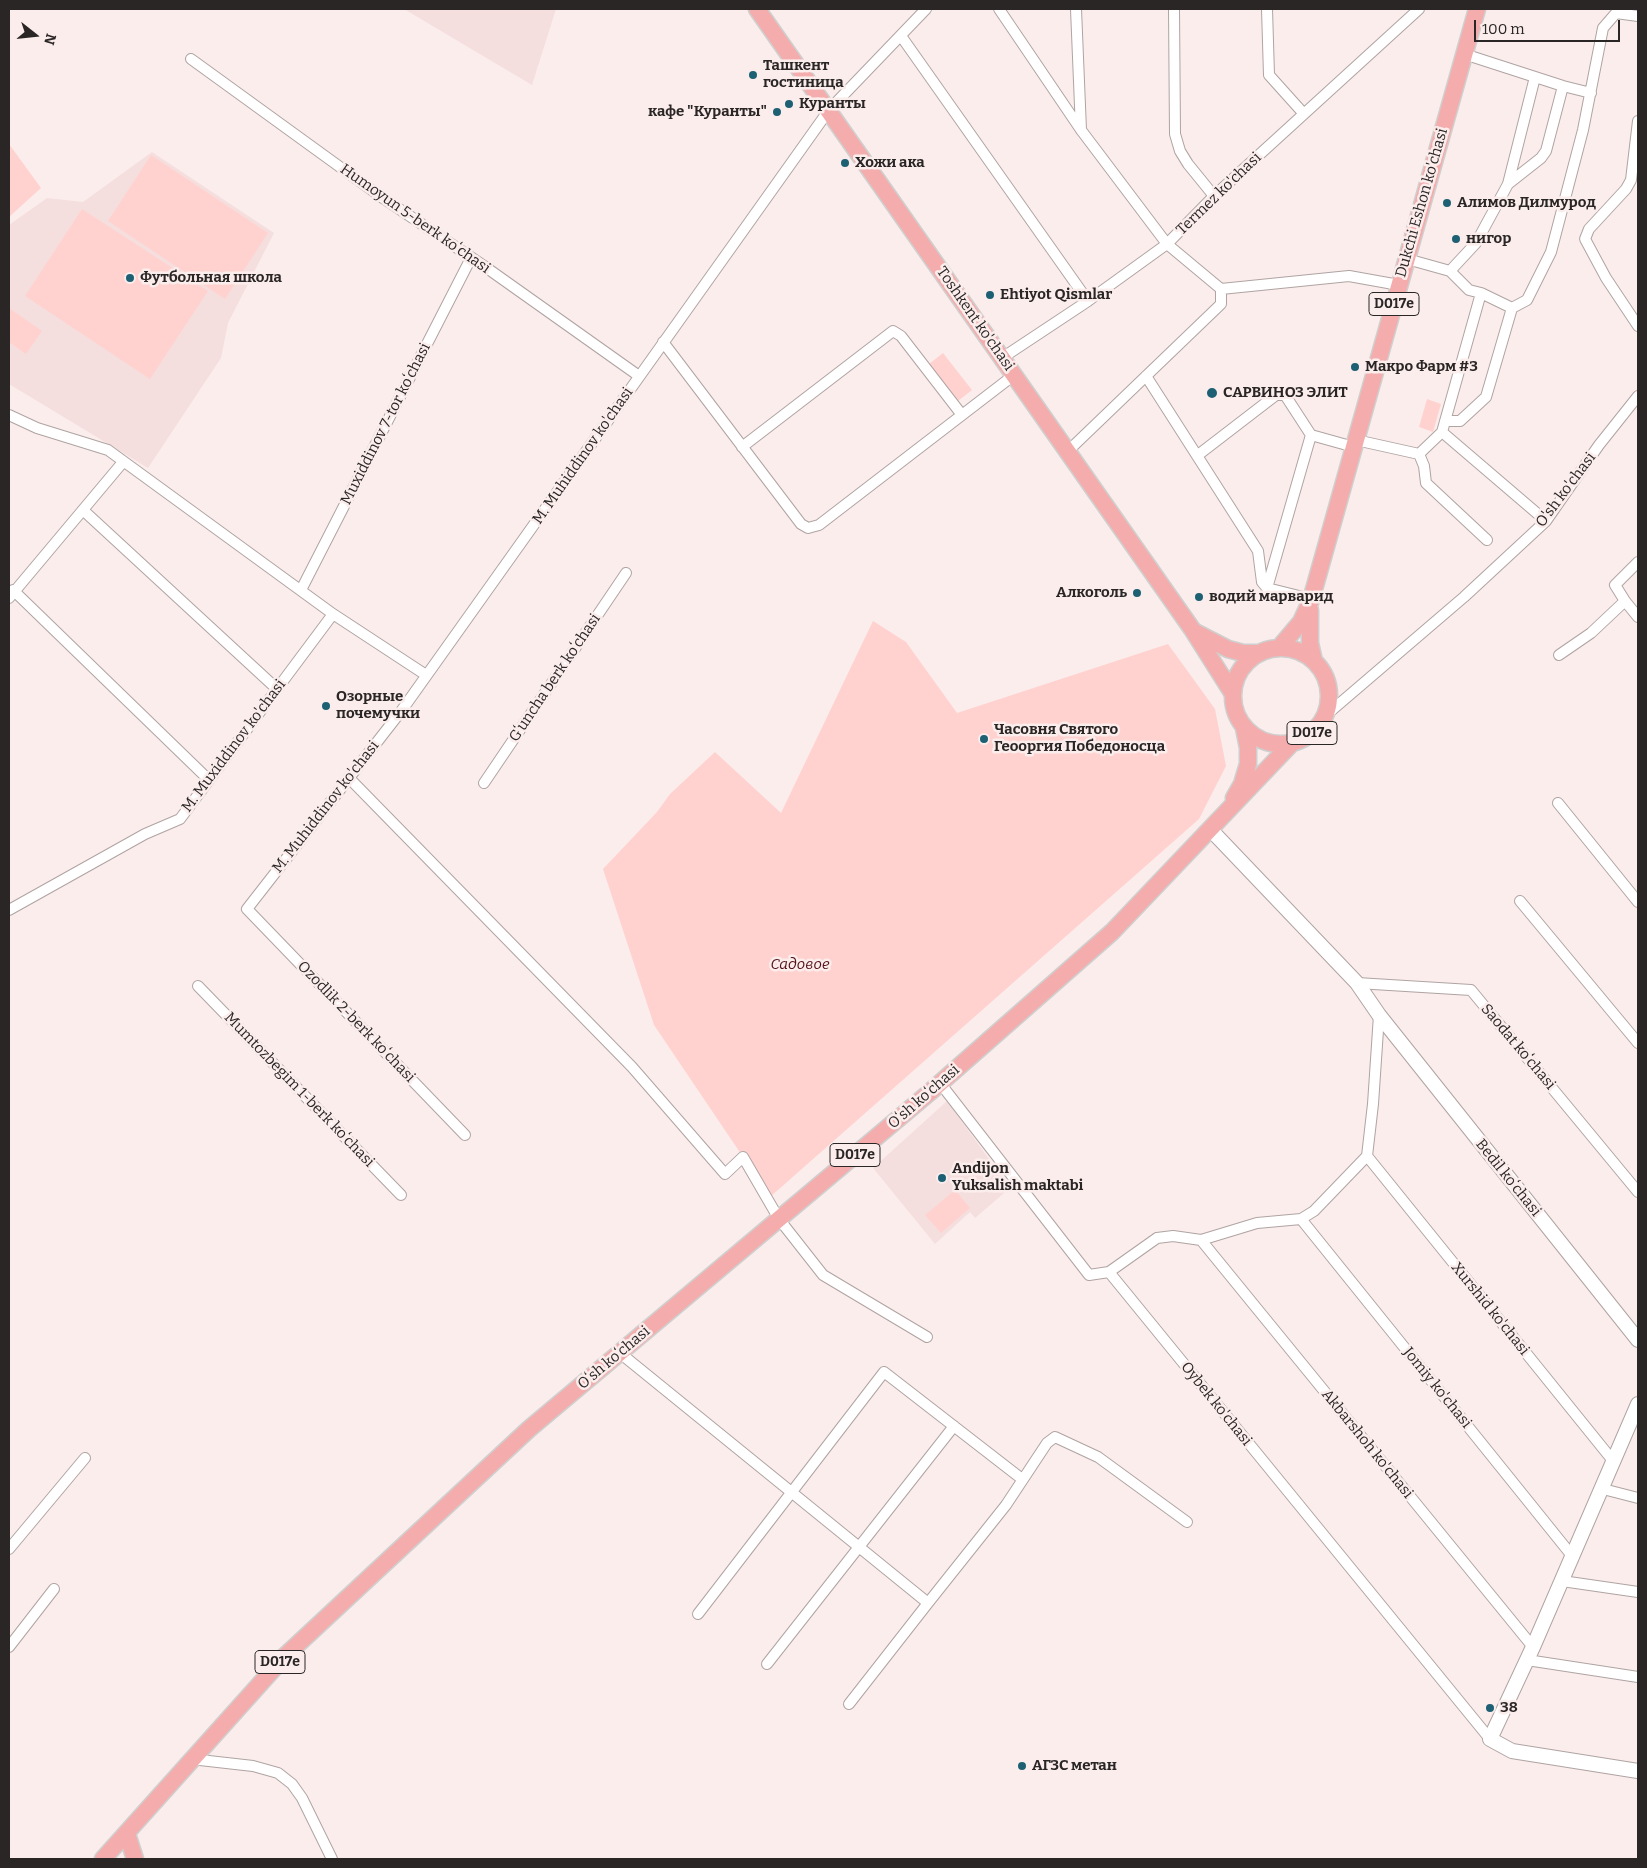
<!DOCTYPE html>
<html>
<head>
<meta charset="utf-8">
<style>
	body { margin:0 }
	#map { position:relative; width:1647px; height:1868px; overflow:hidden; background:#faedec; font-family:Bitter,serif }
	canvas { display:block }
	.frame { position:absolute; inset:0; border:10px solid #2b2626; pointer-events:none }
	.north { position:absolute; left:10px; top:10px; width:50px; height:50px; -webkit-text-stroke:4px #faedec; paint-order:stroke; rotate:106deg; font-size:14px; font-weight:700; line-height:20px; text-align:center; color:#2b2626 }
	.north::after { content:''; display:block; margin:auto; width:18px; height:22px; background:#2b2626; clip-path:polygon(50% 0,100% 100%,50% 72%,0 100%) }
	.scale { position:absolute; left:1474px; top:20px; width:146px; height:22px; box-sizing:border-box; border:2px solid #2b2626; border-top:0; padding-left:6px; font-size:15px; line-height:18px; white-space:nowrap; color:#2b2626; -webkit-text-stroke:4px #faedec; paint-order:stroke }
</style>
</head>
<body>
<div id="map">
<canvas width="1647" height="1868"></canvas>
<div class="frame"></div>
<div class="north">N</div>
<div class="scale">100 m</div>
</div>
<script>
const ctx = document.querySelector('canvas').getContext('2d');
ctx.lineJoin = 'round';
function paint(path, color) { ctx.fillStyle = color; ctx.fill(path, 'evenodd'); }
const poly = rows => new Path2D(rows.map(r => 'M' + r).join(''));
function strokePath(path, color, width, dash) { ctx.strokeStyle = color; ctx.lineWidth = width; ctx.lineCap = dash ? 'butt' : 'round'; ctx.setLineDash(dash || []); ctx.stroke(path); }
function drawText(font, color, halo, rows, align = 'center') {
  ctx.font = font + ' Bitter,serif'; ctx.lineWidth = 5; ctx.setLineDash([]); ctx.textBaseline = 'middle'; ctx.strokeStyle = halo; ctx.fillStyle = color; for (const [text, x, y, turn = 0] of rows) {
    ctx.save(); ctx.translate(x, y); ctx.rotate((+turn || 0) * Math.PI / 180); ctx.textAlign = isNaN(turn) ? turn : align; if (halo) ctx.strokeText(text, 0, 0); ctx.fillText(text, 0, 0); ctx.restore();
  }
}
paint(poly([
	[404,9,556,9,532,85],
	[152,152,274,233,228,323,221,358,148,468,9,384,9,225,47,198,83,202],
	[947,1101,1010,1188,975,1218,970,1212,935,1244,873,1168]
]), '#f5dfde');
paint(poly([
	[9,144,41,188,9,217],
	[151,155,268,233,225,299,108,221],
	[82,209,208,291,150,379,25,296],
	[9,308,42,331,26,354,9,342],
	[943,353,972,390,958,401,929,364],
	[1427,399,1441,404,1433,432,1419,427],
	[873,621,906,642,957,713,1168,644,1215,709,1226,766,1199,819,770,1197,654,1025,603,869,657,812,670,794,715,752,781,813],
	[955,1190,970,1208,941,1233,925,1215]
]), '#ffd2d0');
const street = poly([
	[999,9,1081,130,1167,244,1221,289,1221,304,1067,452],
	[1076,9,1081,130],
	[1174,9,1175,134,1180,151,1188,164,1214,196],
	[1267,9,1269,75,1304,114],
	[901,36,1088,301],
	[1464,54,1563,86,1591,93],
	[191,59,380,196,484,266,639,376],
	[1638,121,1631,180,1626,189,1589,229,1585,239,1606,278,1638,326],
	[1508,184,1541,158,1546,151,1563,86],
	[1407,259,1450,271,1469,290,1481,293,1512,308,1527,300,1551,252,1583,130,1603,28,1616,13,1638,16],
	[1450,271,1476,243,1508,184,1535,77],
	[1221,289,1349,276,1399,285],
	[663,342,801,524,808,528,819,525,1014,375],
	[1002,358,1088,301,1167,244,1214,196,1419,9],
	[1146,376,1258,551,1262,582,1267,588,1311,599],
	[9,415,37,428,108,450,333,614,426,675],
	[1445,421,1460,421,1486,397,1512,308],
	[1442,432,1546,521],
	[1356,440,1419,454,1442,432,1481,293],
	[742,447,893,331,901,336,962,415],
	[1419,454,1424,466,1426,483,1487,540],
	[1198,455,1276,395,1285,395,1311,435,1354,447],
	[84,511,277,689],
	[1267,588,1311,435],
	[13,590,209,780],
	[301,590,471,258],
	[9,598,123,462],
	[1625,601,1615,585,1638,562],
	[1559,655,1591,633,1625,601,1638,617],
	[1325,716,1464,597,1546,521,1599,445,1638,396],
	[350,779,632,1067,725,1174,743,1157,779,1219,823,1275,927,1337],
	[484,783,626,573],
	[1558,803,1638,902],
	[1520,901,1638,1043],
	[9,910,145,834,180,819,333,614],
	[1357,983,1471,990,1638,1192],
	[198,986,401,1195],
	[940,1083,1089,1275,1109,1272,1490,1739],
	[465,1135,247,909,402,710,829,110,926,9],
	[1367,1156,1614,1462],
	[1301,1219,1573,1557],
	[1201,1240,1533,1647],
	[1109,1272,1157,1238,1173,1236,1201,1240,1257,1223,1301,1219,1314,1211,1367,1156,1373,1104,1379,1015],
	[620,1353,928,1603,1006,1505,1047,1443,1055,1437,1098,1457,1187,1522],
	[1603,1489,1638,1498],
	[9,1549,85,1458],
	[1562,1581,1638,1592],
	[698,1614,884,1372,1022,1479],
	[9,1647,54,1589],
	[1527,1660,1638,1677],
	[767,1664,954,1426],
	[849,1704,928,1603],
	[191,1759,253,1766,278,1773,292,1784,302,1798,332,1859]
]);
const secondary = poly([
	[1210,829,1357,983,1379,1015,1638,1340],
	[1638,1404,1533,1647,1490,1739,1512,1751,1638,1771]
]);
const primary = poly([
	[757,9,1192,629,1233,694],
	[1310,610,1310,643,1314,661],
	[1195,632,1228,649,1243,653,1260,653],
	[1279,648,1301,622,1311,600,1477,9],
	'1233 696a48 48 0 1 1 96 0a48 48 0 1 1-96 0Z',
	[1234,798,1242,784,1248,764,1248,748,1244,728],
	[127,1834,135,1859],
	[103,1859,285,1656,529,1429,930,1092,1112,932,1292,743]
]);
strokePath(street, '#b0a4a3', 12);
strokePath(secondary, '#b0a4a3', 16);
strokePath(primary, '#d0cfcf', 19);
strokePath(street, '#fff', 10);
strokePath(secondary, '#fff', 14);
strokePath(primary, '#f4adac', 16);
for (const [x, y, r, color] of [
	[753,75,5,"#1d5f73"],
	[789,104,5,"#1d5f73"],
	[777,112,5,"#1d5f73"],
	[845,163,5,"#1d5f73"],
	[1447,203,5,"#1d5f73"],
	[1456,239,5,"#1d5f73"],
	[130,278,5,"#1d5f73"],
	[990,295,5,"#1d5f73"],
	[1355,367,5,"#1d5f73"],
	[1212,393,6,"#1d5f73"],
	[1137,593,5,"#1d5f73"],
	[1199,597,5,"#1d5f73"],
	[326,706,5,"#1d5f73"],
	[984,739,5,"#1d5f73"],
	[942,1178,5,"#1d5f73"],
	[1490,1708,5,"#1d5f73"],
	[1022,1766,5,"#1d5f73"]
]) { const dot = new Path2D(); dot.arc(x, y, r, 0, 2 * Math.PI); ctx.fillStyle = color; ctx.fill(dot); strokePath(dot, '#faedec', 2); }
for (const [x, y, w] of [
	[1394,304,50],
	[1312,733,50],
	[855,1155,50],
	[280,1662,50]
]) { const box = new Path2D(); box.roundRect(x - w / 2, y - 11.5, w, 23, 4); ctx.fillStyle = '#faedec'; ctx.fill(box); strokePath(box, '#2b2626', 1); }
drawText('bold 14px', '#2b2626', null, [
	["D017e",1394,304],
	["D017e",1312,733],
	["D017e",855,1155],
	["D017e",280,1662]
]);
drawText('bold 15px', '#2b2626', '#faedec', [
	["Ташкент",763,66],
	["гостиница",763,83],
	["Куранты",799,104],
	["кафе \"Куранты\"",767,112,"right"],
	["Хожи ака",855,163],
	["Алимов Дилмурод",1457,203],
	["нигор",1466,239],
	["Футбольная школа",140,278],
	["Ehtiyot Qismlar",1000,295],
	["Макро Фарм #3",1365,367],
	["САРВИНОЗ ЭЛИТ",1223,393],
	["Алкоголь",1127,593,"right"],
	["водий марварид",1209,597],
	["Озорные",336,697],
	["почемучки",336,714],
	["Часовня Святого",994,730],
	["Геооргия Победоносца",994,747],
	["Andijon",952,1169],
	["Yuksalish maktabi",952,1186],
	["38",1500,1708],
	["АГЗС метан",1032,1766]
], 'left');
drawText('15px', '#2b2626', '#faedec', [
	["Termez ko'chasi",1219,194,-44],
	["Dukchi Eshon ko'chasi",1422,203,-74],
	["Humoyun 5-berk koʻchasi",415,219,35],
	["Toshkent ko'chasi",975,319,55],
	["Muxiddinov 7-tor koʻchasi",386,424,-63],
	["M. Muhiddinov ko'chasi",583,456,-55],
	["O'sh ko'chasi",1566,490,-53],
	["Gʻuncha berk koʻchasi",555,678,-56],
	["M. Muxiddinov ko'chasi",234,746,-53],
	["M. Muhiddinov ko'chasi",326,807,-52],
	["Ozodlik 2-berk koʻchasi",356,1022,46],
	["Saodat koʻchasi",1518,1047,50],
	["Mumtozbegim 1-berk koʻchasi",299,1090,46],
	["Oʻsh koʻchasi",924,1097,-41],
	["Bedil koʻchasi",1508,1178,51],
	["Xurshid ko'chasi",1490,1309,51],
	["Oʻsh koʻchasi",614,1358,-40],
	["Jomiy ko'chasi",1437,1388,51],
	["Oybek ko'chasi",1216,1404,51],
	["Akbarshoh ko'chasi",1367,1444,51]
]);
drawText('italic 15px', '#541217', '#faedec', [
	["Садовое",800,965]
]);
</script>
</body>
</html>
